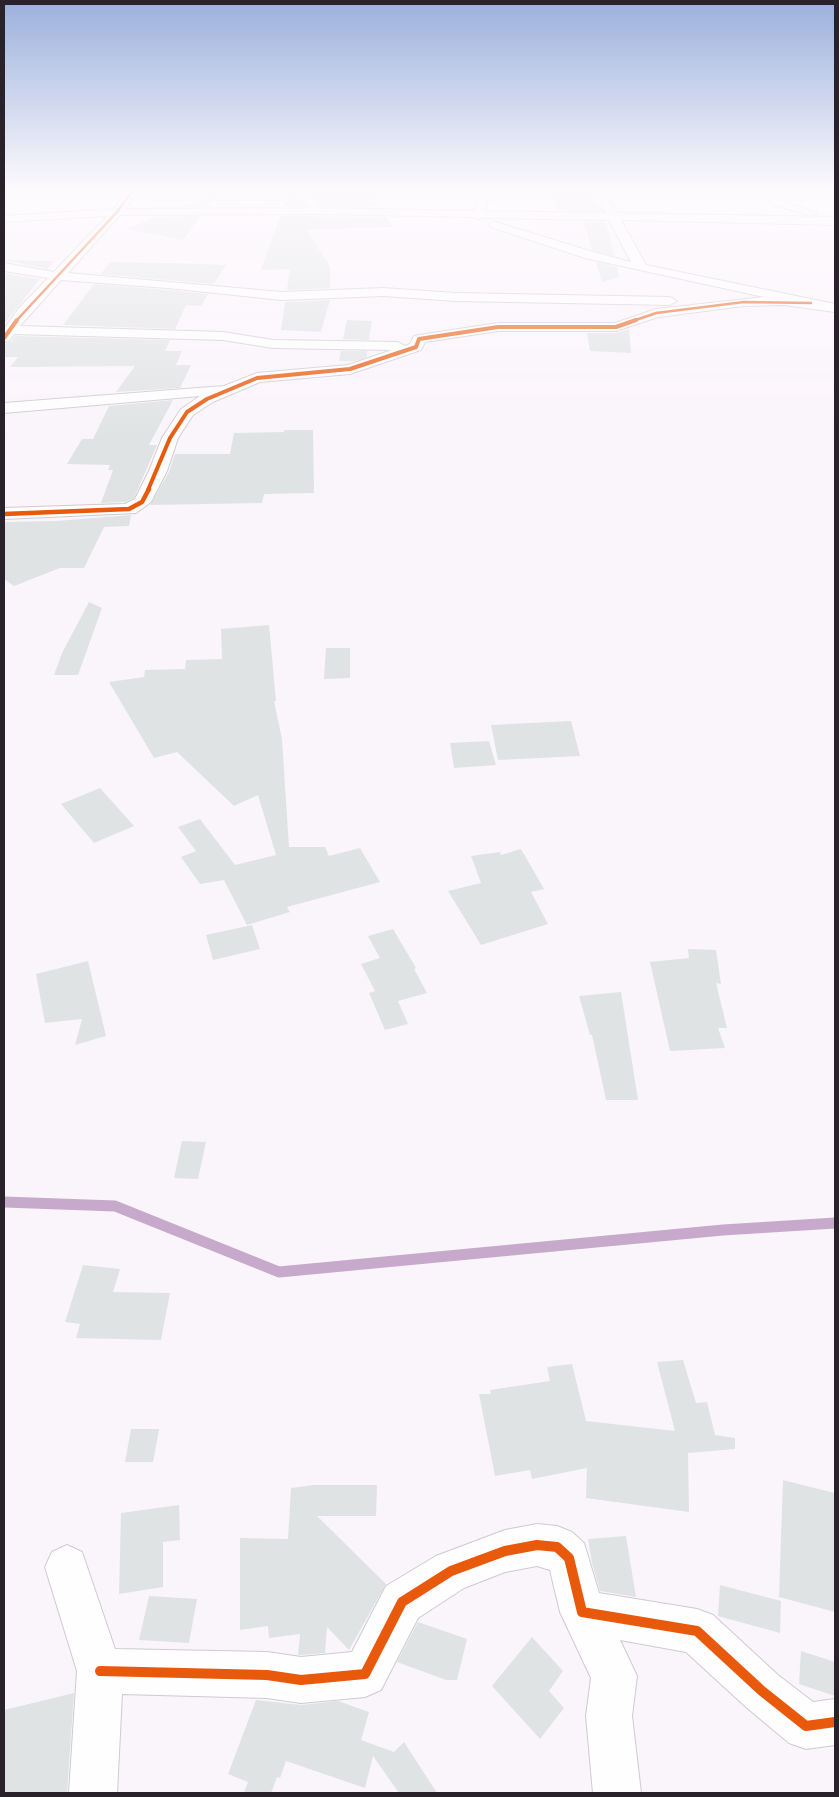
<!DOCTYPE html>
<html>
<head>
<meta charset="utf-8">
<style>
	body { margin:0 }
	#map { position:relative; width:839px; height:1797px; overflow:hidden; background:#faf5fb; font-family:Roboto,sans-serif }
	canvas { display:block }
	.frame { position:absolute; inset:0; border:5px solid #29222a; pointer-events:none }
</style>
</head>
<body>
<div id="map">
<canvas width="839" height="1797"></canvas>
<div class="frame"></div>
</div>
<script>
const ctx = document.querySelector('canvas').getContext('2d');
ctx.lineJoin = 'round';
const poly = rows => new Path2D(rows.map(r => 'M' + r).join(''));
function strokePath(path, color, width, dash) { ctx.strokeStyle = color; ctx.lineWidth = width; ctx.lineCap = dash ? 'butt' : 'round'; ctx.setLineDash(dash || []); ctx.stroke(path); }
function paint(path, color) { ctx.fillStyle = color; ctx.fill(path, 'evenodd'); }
strokePath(poly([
	[4,1202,115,1206,279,1272,723,1230,835,1223]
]), '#c7a9cb', 11);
paint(poly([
	[290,189,291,189,306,206,284,206],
	[306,189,367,189,379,207,324,206],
	[550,189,587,189,603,211,557,210],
	[218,193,208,207,182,207],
	[201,216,183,240,125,229,157,217],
	[280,216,386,217,393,227,307,230,330,267,330,288,287,290,290,269,261,270],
	[583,221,606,222,614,256,592,250],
	[4,260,54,261,48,269],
	[110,262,167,263,226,265,214,284,101,274],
	[596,262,617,267,619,277,602,282],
	[4,273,40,279,4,324],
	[94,284,167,290,208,294,201,306,186,305,175,329,63,325],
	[330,300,321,332,281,330,285,302],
	[347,320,372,321,369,340,343,339],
	[629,329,631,353,590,351,587,333,616,333],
	[15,336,170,340,165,351,182,351,176,365,191,365,180,388,116,392,135,366,10,367,18,357,4,357,4,344,11,342],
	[341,351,367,351,367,357,355,361,339,361],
	[173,400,149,445,157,445,134,498,125,502,101,503,113,470,108,470,110,465,67,464,82,439,93,439,109,406],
	[284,430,313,430,314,493,264,494,262,503,150,505,169,472,175,454,230,454,234,433,284,432],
	[131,515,129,526,104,527,84,568,60,568,14,586,4,579,4,522,56,521],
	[89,602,102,608,78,675,54,675,62,653],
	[269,625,276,701,274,701,282,739,289,847,325,847,329,856,360,848,380,882,287,907,290,912,247,925,224,880,200,884,181,857,196,851,178,827,200,819,235,865,276,855,258,795,234,806,177,752,154,758,109,682,144,677,145,670,185,669,186,660,222,659,221,629],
	[326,648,350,648,350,678,324,679],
	[571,721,580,756,498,760,491,725],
	[489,741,496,765,454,768,450,743],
	[100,788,134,826,94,843,61,804],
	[521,849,544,889,531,892,548,924,481,945,448,891,481,883,471,856,500,852,501,855],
	[252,925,260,949,213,960,206,935],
	[393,929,416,968,414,969,427,993,398,1001,408,1024,385,1030,369,993,375,991,361,964,380,958,368,936],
	[688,949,716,950,721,984,716,983,727,1028,718,1028,725,1048,670,1051,650,962,689,958],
	[88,961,106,1036,75,1045,82,1019,45,1023,36,974],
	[621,992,638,1100,606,1100,592,1035,590,1035,579,996],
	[182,1141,206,1142,198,1179,174,1178],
	[83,1265,120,1269,113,1292,170,1293,161,1340,76,1338,80,1324,65,1322],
	[683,1360,696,1403,707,1402,715,1435,735,1438,735,1449,688,1453,689,1512,586,1498,587,1468,532,1479,530,1470,495,1476,479,1394,491,1394,490,1390,550,1381,547,1367,572,1364,586,1421,675,1431,657,1362],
	[131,1429,159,1429,153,1462,125,1462],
	[783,1480,835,1493,835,1612,779,1597],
	[314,1485,377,1485,376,1516,317,1516,386,1584,349,1650,327,1627,325,1653,301,1655,298,1655,300,1634,269,1638,268,1626,240,1630,240,1538,288,1539,291,1488],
	[179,1505,180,1540,163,1542,163,1587,119,1594,121,1513],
	[626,1536,636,1597,600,1591,592,1563,588,1539],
	[720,1585,781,1601,780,1633,718,1616],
	[149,1596,197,1599,189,1643,139,1640],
	[418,1622,467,1639,457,1680,446,1680,397,1662],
	[532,1637,563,1671,549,1691,564,1708,540,1739,492,1686],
	[801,1651,835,1662,835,1696,799,1684],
	[74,1693,67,1793,4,1793,4,1710],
	[256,1700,301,1705,338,1701,369,1712,361,1740,394,1752,404,1742,437,1793,399,1793,373,1756,365,1788,286,1761,280,1778,277,1777,271,1793,244,1793,248,1782,228,1774]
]), '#e0e3e3');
const minor = poly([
	[129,189,139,189,125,209,310,208,293,189,304,189,323,208,474,211,481,189,491,189,485,211,606,213,600,203,606,200,610,201,617,213,835,217,835,225,621,220,646,265,835,304,835,312,784,305,744,306,658,317,616,331,498,331,425,342,421,350,350,374,260,382,213,402,193,415,178,438,167,471,151,502,136,513,4,519,4,508,125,504,135,499,149,471,162,438,181,409,200,396,4,413,4,403,224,386,257,373,348,365,392,350,273,348,223,340,14,334,9,341,4,342,4,329,19,308,48,278,4,271,4,263,54,272,107,216,4,222,4,216,114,209,129,189],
	[320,214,473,217,478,219,483,218,609,220,631,262,593,252,499,223,495,221,489,225,491,227,585,258,764,297,656,309,615,323,498,323,419,335,414,336,410,344,405,346,398,342,273,340,223,332,20,326,61,280,167,288,282,300,383,296,456,301,670,305,677,301,670,297,456,293,383,288,282,292,68,273,120,215,320,214],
	[596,189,737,189,732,192,705,195,600,194,596,193,596,189],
	[752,189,764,189,783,201,817,213,811,216,775,205,752,189],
	[789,189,835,189,835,195,794,192,789,189],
	[537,1524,557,1526,572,1532,584,1543,599,1593,697,1609,713,1615,778,1675,813,1702,835,1699,835,1745,806,1749,789,1743,746,1707,686,1652,620,1640,637,1676,632,1716,641,1793,593,1793,586,1716,591,1678,560,1612,550,1570,537,1566,505,1572,464,1588,418,1618,381,1690,365,1697,301,1703,267,1698,122,1694,117,1793,69,1793,77,1671,45,1567,52,1552,67,1545,82,1552,115,1649,267,1652,301,1657,352,1652,386,1586,436,1556,505,1530,537,1524]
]);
strokePath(minor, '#cfcad0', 2);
paint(minor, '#fefefe');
strokePath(poly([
	[16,321,117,212,134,189],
	[633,321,656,313,744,302,811,303]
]), '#e8590c', 2.5);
strokePath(poly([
	[4,338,17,320],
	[148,490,170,438,187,412,207,399,257,378,350,369,416,347,419,339,498,327,616,327,636,320]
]), '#e8590c', 4);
strokePath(poly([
	[4,514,129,509,142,502,149,489]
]), '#e8590c', 4.5);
strokePath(poly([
	[100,1671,267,1675,301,1680,365,1674,402,1602,451,1571,505,1551,537,1545,557,1547,569,1558,582,1612,697,1631,762,1691,806,1726,835,1722]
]), '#e8590c', 10);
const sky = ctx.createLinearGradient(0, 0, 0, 440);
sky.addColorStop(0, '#9bb0dc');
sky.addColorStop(0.43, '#fdfafd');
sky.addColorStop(1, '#fdfafd00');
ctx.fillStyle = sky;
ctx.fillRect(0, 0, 839, 440);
</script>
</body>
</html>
